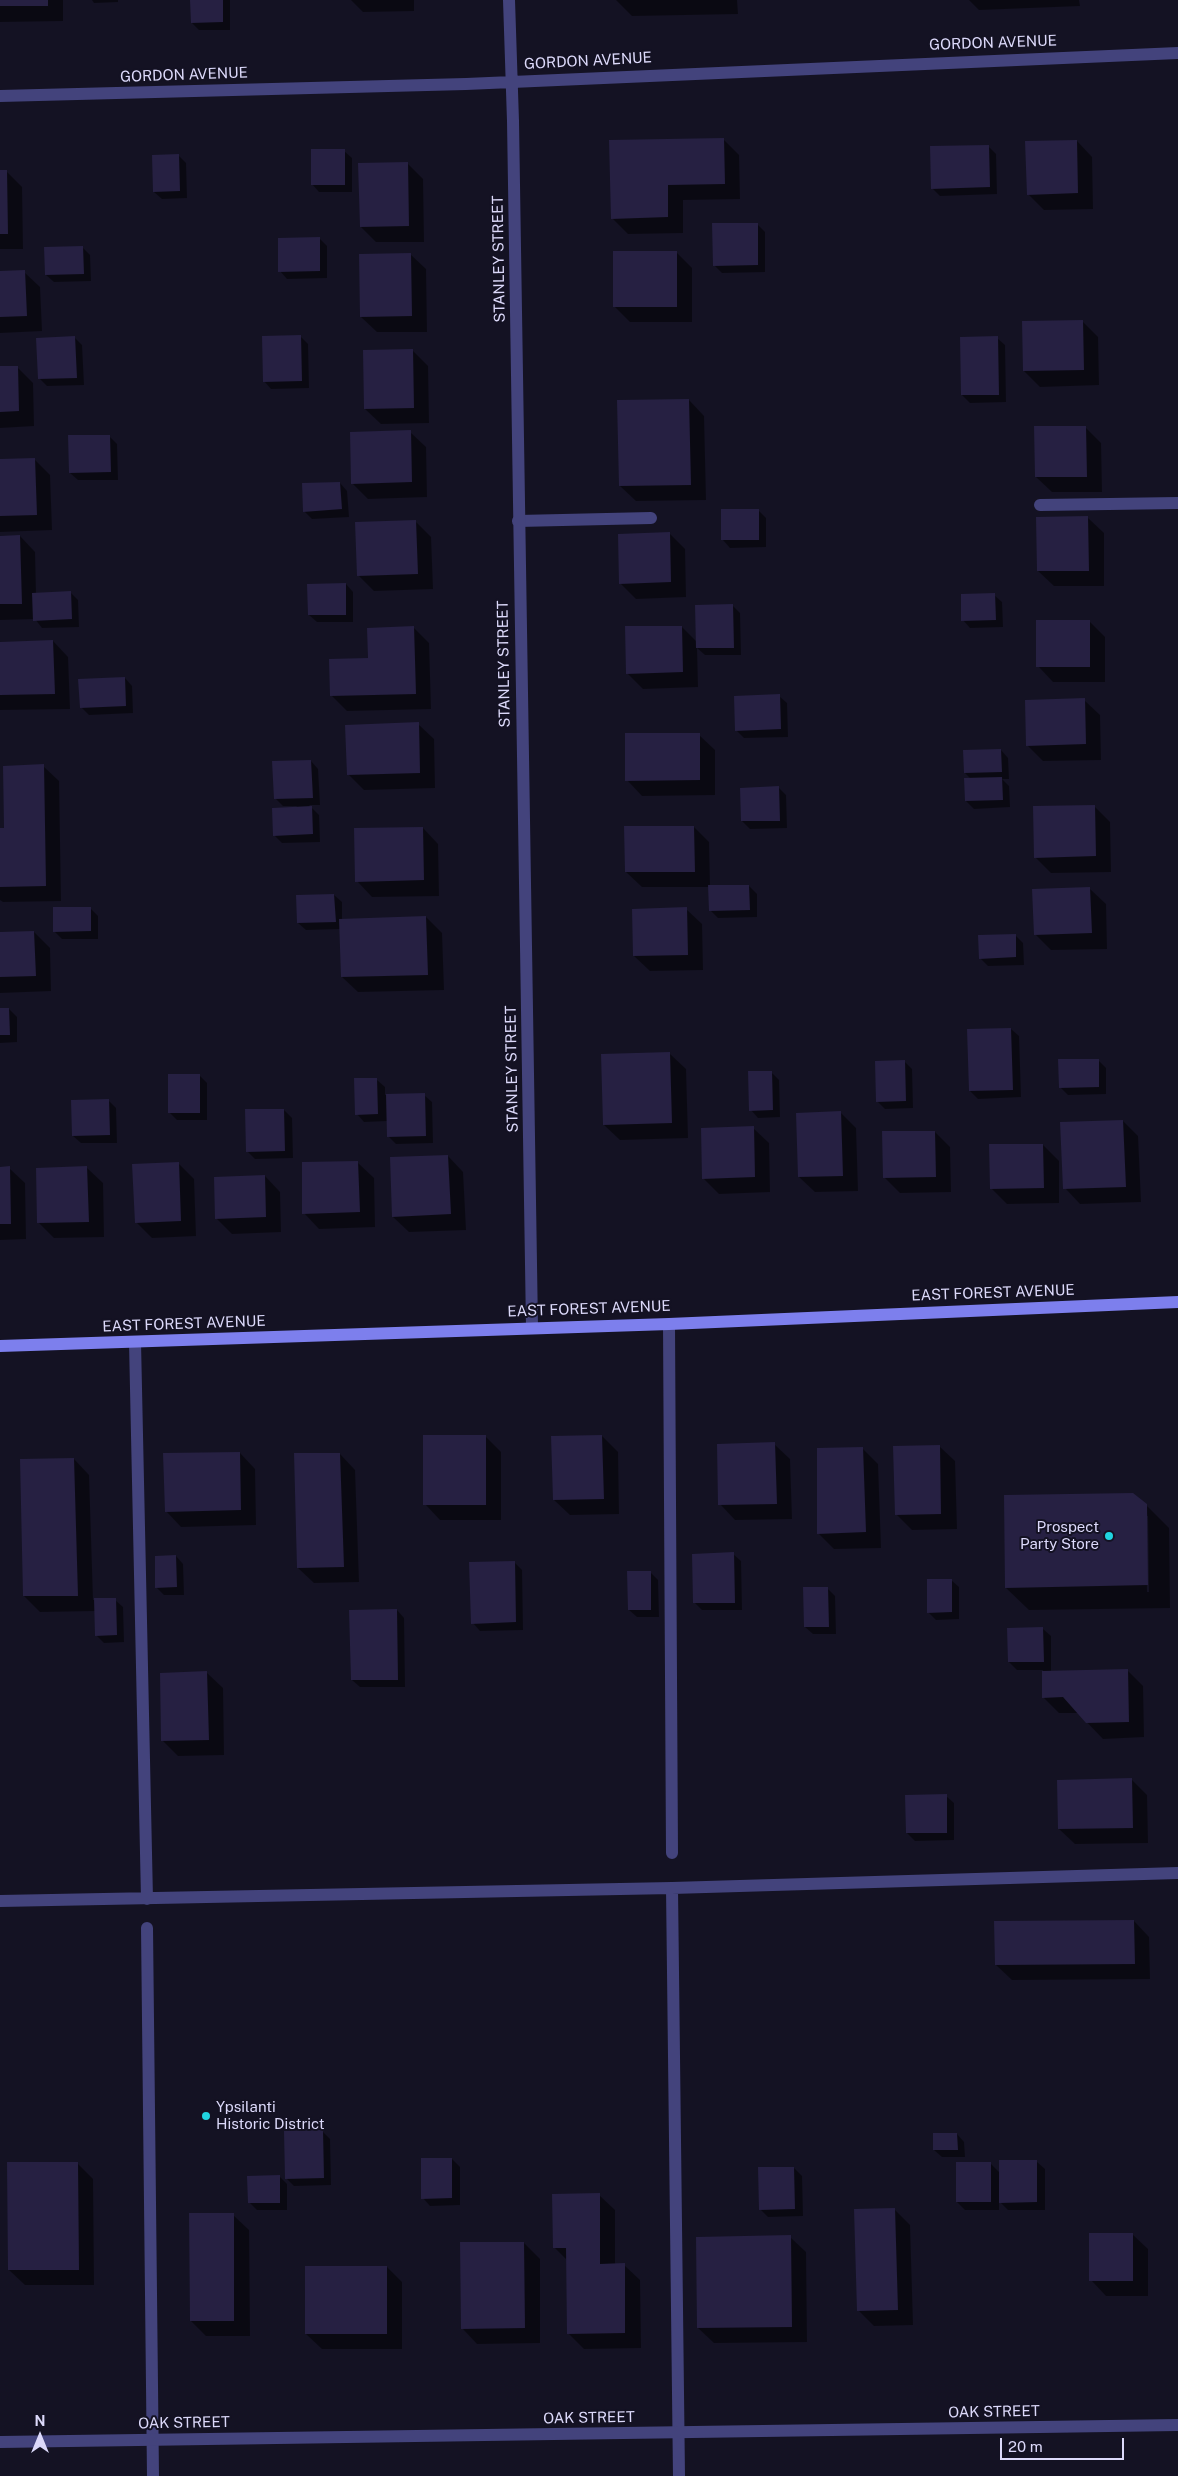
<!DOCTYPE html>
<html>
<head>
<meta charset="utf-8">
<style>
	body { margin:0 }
	#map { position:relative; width:1178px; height:2476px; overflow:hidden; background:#141223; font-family:"Public Sans",sans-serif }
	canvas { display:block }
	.north { position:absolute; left:15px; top:2411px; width:50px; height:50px; -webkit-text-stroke:4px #141223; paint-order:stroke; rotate:0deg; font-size:14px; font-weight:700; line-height:20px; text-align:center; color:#dcd9fa }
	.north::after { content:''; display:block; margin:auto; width:18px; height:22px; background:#dcd9fa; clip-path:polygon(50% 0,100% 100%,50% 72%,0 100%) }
	.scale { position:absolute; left:1000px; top:2438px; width:124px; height:22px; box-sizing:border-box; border:2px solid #dcd9fa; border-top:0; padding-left:6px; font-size:15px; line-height:18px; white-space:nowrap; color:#dcd9fa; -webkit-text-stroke:4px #141223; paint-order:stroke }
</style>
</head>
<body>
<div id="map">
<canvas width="1178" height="2476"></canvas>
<div class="north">N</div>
<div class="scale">20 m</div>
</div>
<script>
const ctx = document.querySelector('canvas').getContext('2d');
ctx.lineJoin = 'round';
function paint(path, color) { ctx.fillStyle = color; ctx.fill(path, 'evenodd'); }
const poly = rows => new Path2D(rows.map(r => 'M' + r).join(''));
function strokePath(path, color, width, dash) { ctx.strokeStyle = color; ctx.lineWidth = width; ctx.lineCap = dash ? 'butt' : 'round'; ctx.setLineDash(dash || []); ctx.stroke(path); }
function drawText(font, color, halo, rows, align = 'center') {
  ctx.font = font + ' "Public Sans",sans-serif'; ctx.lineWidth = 4; ctx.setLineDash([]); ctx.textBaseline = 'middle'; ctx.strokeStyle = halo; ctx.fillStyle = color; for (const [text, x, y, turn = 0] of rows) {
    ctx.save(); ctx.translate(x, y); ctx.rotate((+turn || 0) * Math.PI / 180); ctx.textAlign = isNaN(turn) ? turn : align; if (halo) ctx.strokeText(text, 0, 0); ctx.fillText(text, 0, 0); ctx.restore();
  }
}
paint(poly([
	[0,0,63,0,63,21,0,22],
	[92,0,118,0,118,2,94,3],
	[191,0,230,0,230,30,199,30,192,23],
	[351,0,414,0,414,11,363,12],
	[616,0,737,0,738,14,632,16],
	[969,0,1079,0,1080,6,979,10],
	[723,139,739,155,740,199,683,200,683,233,628,234,612,218],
	[1077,141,1092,157,1093,209,1044,210,1028,194],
	[988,146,996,154,997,194,940,196,932,188],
	[344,151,352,158,352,192,319,192,312,184],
	[178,155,186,163,187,198,162,199,154,192],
	[407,163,423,179,424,242,376,242,361,227],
	[0,171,6,171,22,187,23,249,0,249],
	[757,224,765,232,765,272,722,273,714,265],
	[319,238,327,246,327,278,287,279,280,271],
	[82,247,90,255,91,281,54,282,46,275],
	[676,252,692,268,692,322,630,322,614,306],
	[410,254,426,269,427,332,377,332,361,317],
	[24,272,40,287,42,331,0,333,0,273],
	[1082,321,1098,337,1099,385,1040,387,1024,371],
	[300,336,308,344,309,388,271,389,264,381],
	[75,338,82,345,84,385,47,386,39,378],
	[997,338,1005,345,1006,402,970,403,962,395],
	[412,350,428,366,429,423,381,424,365,409],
	[17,367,33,383,34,426,0,428,0,368],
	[689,400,704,416,706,500,636,501,620,486],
	[1086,428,1101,443,1102,492,1052,492,1036,477],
	[410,432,426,447,427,497,368,499,353,484],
	[109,436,117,444,118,480,78,480,70,473],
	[34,459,50,475,52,530,0,532,0,460],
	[340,483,347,491,349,517,312,519,304,511],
	[758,510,766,518,766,547,730,548,723,540],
	[1088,518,1104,533,1104,586,1054,586,1038,571],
	[415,521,431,537,433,589,374,591,359,576],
	[669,533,685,549,686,597,636,599,620,583],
	[20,536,35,552,36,594,71,593,78,600,79,627,42,628,35,619,0,620,0,537],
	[346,584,353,592,353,622,317,622,309,615],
	[994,595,1002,602,1003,627,970,628,963,620],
	[733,606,740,613,741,655,705,655,697,648,698,687,643,689,627,673,682,627,697,642],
	[1089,621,1105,637,1105,682,1053,682,1038,666],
	[414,628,429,643,431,709,347,711,331,695,369,659],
	[53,641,68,657,70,709,0,710,0,643],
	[125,678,132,686,133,713,89,715,81,707],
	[779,696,787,703,788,737,744,738,736,730],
	[1084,700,1100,715,1101,760,1043,761,1027,745],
	[418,724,434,739,435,788,364,790,348,774],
	[699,735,715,750,715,795,642,796,627,780],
	[1001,750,1008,758,1009,779,1002,779,1009,786,1010,807,974,809,966,801,971,779,965,773],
	[311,761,318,769,320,805,309,805,319,815,320,842,282,843,274,835,297,806,283,806,275,798],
	[43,766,59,781,61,901,3,902,0,900,0,830,6,830],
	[779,788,786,795,787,828,750,829,742,821],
	[1094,806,1110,822,1111,872,1051,873,1035,857],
	[694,827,709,842,710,887,749,886,757,894,757,917,718,918,710,910,709,887,642,887,626,872],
	[423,828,438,844,439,896,372,897,357,881],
	[1090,889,1106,904,1107,949,1051,950,1035,934],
	[334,895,342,902,342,920,426,917,442,933,444,990,358,992,342,977,341,929,306,930,298,923],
	[90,908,98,916,98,939,62,939,54,931],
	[686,909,702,924,703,970,650,971,634,956],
	[34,932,50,948,51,991,0,993,0,933],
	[1015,935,1023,943,1024,965,988,966,980,958],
	[0,1009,9,1009,17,1017,17,1042,0,1043],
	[1011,1029,1019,1036,1021,1097,978,1099,970,1091],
	[670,1054,686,1069,688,1138,620,1140,604,1125],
	[1098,1060,1106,1068,1106,1094,1068,1095,1060,1087],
	[905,1062,912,1069,913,1108,885,1109,877,1101],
	[771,1072,779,1080,780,1117,758,1118,751,1110],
	[199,1075,207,1083,207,1120,177,1120,169,1112],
	[377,1080,385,1087,385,1095,424,1095,432,1102,433,1143,396,1144,388,1136,387,1121,364,1122,357,1114],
	[108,1100,116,1108,117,1143,81,1143,73,1136],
	[284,1110,292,1118,293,1158,255,1159,247,1151],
	[841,1113,856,1128,858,1191,815,1192,799,1177],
	[1123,1121,1138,1136,1141,1202,1080,1204,1065,1188],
	[753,1128,769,1143,770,1192,719,1194,703,1178],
	[935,1132,950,1147,951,1192,900,1193,884,1177],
	[1043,1145,1059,1161,1059,1203,1007,1204,991,1188],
	[448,1156,463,1172,466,1230,409,1232,393,1217],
	[178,1163,194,1179,196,1236,152,1238,136,1222],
	[358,1163,374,1178,375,1227,319,1229,304,1213],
	[0,1168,9,1168,25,1183,26,1239,0,1240],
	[87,1168,103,1183,104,1237,54,1238,39,1223],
	[265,1176,280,1192,281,1232,232,1234,216,1218],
	[485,1436,501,1452,501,1520,440,1520,425,1504],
	[602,1436,618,1452,619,1514,570,1515,554,1500],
	[774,1444,790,1459,792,1519,735,1520,720,1504],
	[939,1446,955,1461,957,1529,912,1530,896,1514],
	[863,1449,878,1464,881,1548,834,1549,818,1533],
	[240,1453,255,1469,256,1525,181,1527,166,1511],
	[340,1454,355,1470,359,1582,314,1583,298,1568],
	[74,1459,89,1475,93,1600,115,1600,123,1607,124,1642,104,1643,96,1635,95,1611,40,1612,24,1596],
	[1146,1505,1169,1528,1170,1608,1029,1610,1006,1588],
	[1146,1516,1148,1516,1149,1592,1147,1592],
	[733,1554,741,1561,742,1610,702,1610,695,1603],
	[176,1556,183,1564,184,1595,164,1595,157,1588],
	[514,1562,522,1570,523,1630,480,1631,473,1623],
	[650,1572,658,1580,659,1617,637,1617,629,1610],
	[951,1580,959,1587,959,1619,936,1620,928,1612],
	[827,1588,835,1596,836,1634,813,1634,805,1627],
	[397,1610,404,1618,405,1687,360,1687,352,1680],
	[1043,1629,1051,1636,1051,1672,1127,1670,1143,1686,1144,1737,1103,1739,1078,1713,1059,1713,1044,1698,1043,1670,1017,1670,1009,1662],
	[207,1673,223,1688,224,1755,178,1756,162,1740],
	[1132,1780,1147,1795,1148,1843,1075,1844,1059,1829],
	[946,1796,954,1803,954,1840,915,1841,907,1833],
	[1134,1921,1149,1937,1150,1979,1012,1980,996,1965],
	[322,2131,330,2139,331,2185,294,2186,286,2178],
	[957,2134,964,2142,965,2157,942,2157,934,2150],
	[452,2159,460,2167,460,2205,430,2206,423,2198],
	[1037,2162,1045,2169,1045,2210,1008,2210,999,2201,999,2210,965,2210,957,2202,991,2164,1000,2173],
	[77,2163,93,2179,94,2285,25,2285,9,2270],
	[794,2168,802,2176,803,2216,768,2217,760,2209],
	[279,2176,287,2184,287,2210,257,2210,249,2202],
	[599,2195,615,2210,615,2265,624,2265,640,2280,641,2348,584,2349,568,2333,567,2260,554,2247],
	[894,2209,910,2225,913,2325,874,2326,858,2310],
	[233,2215,249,2230,250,2336,206,2336,191,2321],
	[1132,2234,1148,2249,1148,2296,1106,2296,1091,2280],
	[790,2237,806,2252,807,2342,714,2343,698,2328],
	[524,2243,540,2259,540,2343,477,2344,462,2328],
	[387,2267,402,2282,402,2349,322,2349,306,2334]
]), '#0007');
paint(poly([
	[0,0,48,0,48,6,0,6],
	[190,0,223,0,223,22,191,23],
	[724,138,725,184,668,185,668,217,611,219,609,140],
	[1077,140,1078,193,1027,195,1025,141],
	[989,145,990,187,931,189,930,146],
	[311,149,345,149,345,185,311,185],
	[179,154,180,191,153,192,152,155],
	[408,162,409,226,360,227,358,163],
	[0,170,7,170,8,234,0,234],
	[712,223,758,223,758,265,713,266],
	[320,237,320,271,278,272,278,238],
	[83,246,84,274,45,275,44,247],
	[613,251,677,251,677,307,613,307],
	[411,253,412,316,360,317,359,254],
	[25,270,27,316,0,317,0,271],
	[1083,320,1084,370,1023,371,1022,321],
	[301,335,302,381,263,382,262,336],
	[75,336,77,378,38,379,36,338],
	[998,336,999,395,961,395,960,337],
	[413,349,414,408,364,409,363,350],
	[0,366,18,366,19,411,0,412],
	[689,399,691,485,619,486,617,400],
	[1034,426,1086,426,1087,477,1035,477],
	[411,430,412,482,351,484,350,432],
	[68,435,110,435,111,472,69,473],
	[35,458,37,515,0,516,0,459],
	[340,482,342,509,303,512,302,483],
	[721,509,759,509,759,540,721,540],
	[1088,516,1089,571,1037,571,1036,517],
	[416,520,418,574,357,576,355,522],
	[670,532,671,582,619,584,618,534],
	[20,535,22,604,0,604,0,536],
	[346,583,346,615,308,615,307,584],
	[71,591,72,619,33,621,32,593],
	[995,593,996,620,961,621,961,594],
	[733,604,734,648,696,648,695,605],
	[1036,620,1090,620,1090,667,1036,667],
	[414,626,416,694,330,696,329,659,368,658,367,628],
	[625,626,682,626,683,672,626,674],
	[53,640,55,694,0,695,0,642],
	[125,677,126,706,80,708,78,679],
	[780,694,781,729,735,731,734,696],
	[1085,698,1086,744,1026,746,1025,700],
	[419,722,420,773,347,775,345,725],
	[625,733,700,733,700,780,625,781],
	[1001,749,1002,772,964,773,963,750],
	[311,760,313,798,274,799,272,761],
	[44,764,46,886,0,887,0,828,4,828,3,766],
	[1002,777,1003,800,965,801,964,778],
	[779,786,780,821,741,821,740,788],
	[1095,805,1096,856,1034,858,1033,806],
	[312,806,313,834,273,836,272,808],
	[624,826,694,826,695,872,625,872],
	[423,827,424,880,355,882,354,828],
	[708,885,749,885,750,910,709,911],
	[1090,887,1092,933,1034,935,1032,889],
	[334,894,336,922,297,923,296,895],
	[53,907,91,907,91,931,53,932],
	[687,907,688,955,633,956,632,909],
	[426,916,428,975,341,977,339,919],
	[34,931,36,976,0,977,0,932],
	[1016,934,1016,957,979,959,978,935],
	[0,1008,9,1008,10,1035,0,1035],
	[1011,1028,1013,1090,969,1091,967,1029],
	[670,1052,672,1123,603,1125,601,1054],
	[1058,1059,1099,1059,1099,1087,1059,1088],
	[905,1060,906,1101,876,1102,875,1061],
	[748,1071,772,1071,773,1110,749,1111],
	[168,1074,200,1074,200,1113,168,1113],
	[354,1078,377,1078,378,1114,355,1115],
	[425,1093,426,1136,387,1137,386,1094],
	[109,1099,110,1135,72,1136,71,1100],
	[245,1109,284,1109,285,1151,246,1152],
	[841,1111,843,1176,798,1177,796,1113],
	[1123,1120,1126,1187,1063,1189,1060,1122],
	[754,1126,755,1177,702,1179,701,1128],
	[882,1131,935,1131,936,1177,883,1178],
	[989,1144,1043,1144,1044,1188,990,1189],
	[448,1155,451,1214,392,1217,390,1157],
	[358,1161,360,1212,302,1214,302,1162],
	[179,1162,181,1221,135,1223,132,1164],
	[10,1166,11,1224,0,1224,0,1167],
	[87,1166,89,1222,37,1223,36,1168],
	[265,1175,266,1217,215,1219,214,1177],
	[423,1435,486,1435,486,1505,423,1505],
	[602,1435,604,1499,553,1500,551,1436],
	[775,1442,777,1504,718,1505,717,1444],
	[940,1445,941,1514,895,1515,893,1446],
	[863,1447,866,1532,817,1534,817,1448],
	[240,1452,241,1510,165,1512,163,1453],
	[294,1453,340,1453,344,1567,297,1568],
	[74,1458,78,1596,23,1596,20,1459],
	[1133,1493,1147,1504,1148,1585,1005,1588,1004,1495],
	[734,1552,735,1603,693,1603,692,1554],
	[176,1555,177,1587,155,1588,155,1556],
	[515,1561,516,1622,471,1624,469,1562],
	[627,1571,651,1571,651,1610,628,1610],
	[927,1579,952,1579,952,1612,927,1613],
	[803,1587,828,1587,829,1627,804,1627],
	[94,1598,116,1598,117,1635,95,1636],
	[397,1609,398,1680,351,1680,349,1610],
	[1043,1627,1044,1662,1008,1662,1007,1628],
	[1128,1669,1129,1722,1086,1723,1063,1697,1042,1698,1042,1671],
	[207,1671,209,1740,161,1741,160,1673],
	[1132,1778,1133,1828,1058,1829,1057,1780],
	[947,1794,947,1833,906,1833,905,1795],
	[1134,1920,1135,1964,995,1965,994,1921],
	[323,2130,324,2178,285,2179,284,2131],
	[933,2133,957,2133,958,2150,933,2150],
	[421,2158,452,2158,452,2198,421,2199],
	[999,2160,1037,2160,1037,2202,999,2203],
	[7,2162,78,2162,79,2270,8,2270],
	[956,2162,991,2162,991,2202,956,2202],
	[758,2167,794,2167,795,2209,759,2210],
	[280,2175,280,2203,248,2203,247,2176],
	[600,2193,600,2264,625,2263,625,2333,567,2334,566,2248,553,2248,552,2194],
	[895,2208,898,2310,857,2311,854,2209],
	[189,2213,234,2213,234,2321,190,2321],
	[1089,2233,1133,2233,1133,2281,1089,2281],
	[791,2235,792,2327,697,2328,696,2237],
	[460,2242,524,2242,525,2328,461,2329],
	[305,2266,387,2266,387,2334,305,2334]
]), '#262042');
strokePath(poly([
	[1040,505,1178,503],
	[518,521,651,518],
	[669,1324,672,1853],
	[135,1342,147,1899],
	[672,1888,679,2476],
	[0,1901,672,1888,1178,1873],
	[147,1928,153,2476]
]), '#43437c', 12);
strokePath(poly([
	[509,0,513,121,532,1327],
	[0,96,466,84,1178,53],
	[0,2442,1178,2425]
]), '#43437c', 12);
strokePath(poly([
	[0,1346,669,1324,1178,1302]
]), '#7d7fed', 12);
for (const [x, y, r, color] of [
	[1109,1536,5,"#20d4e0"],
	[206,2116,5,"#20d4e0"]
]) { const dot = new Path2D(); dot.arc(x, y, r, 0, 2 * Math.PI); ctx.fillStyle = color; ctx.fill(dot); strokePath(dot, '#141223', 2); }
drawText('15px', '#dcd9fa', '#141223', [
	["GORDON AVENUE",993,43,-2],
	["GORDON AVENUE",588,61,-3],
	["GORDON AVENUE",184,75,-2],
	["STANLEY STREET",499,259,-91],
	["STANLEY STREET",504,664,-91],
	["STANLEY STREET",512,1069,-91],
	["EAST FOREST AVENUE",993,1293,-2],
	["EAST FOREST AVENUE",589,1309,-2],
	["EAST FOREST AVENUE",184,1324,-2],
	["OAK STREET",994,2412,-1],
	["OAK STREET",589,2418,-1],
	["OAK STREET",184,2423,-1]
]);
drawText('15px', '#dcd9fa', '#141223', [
	["Prospect",1099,1527],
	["Party Store",1099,1544],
	["Ypsilanti",216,2107,"left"],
	["Historic District",216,2124,"left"]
], 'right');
</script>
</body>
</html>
